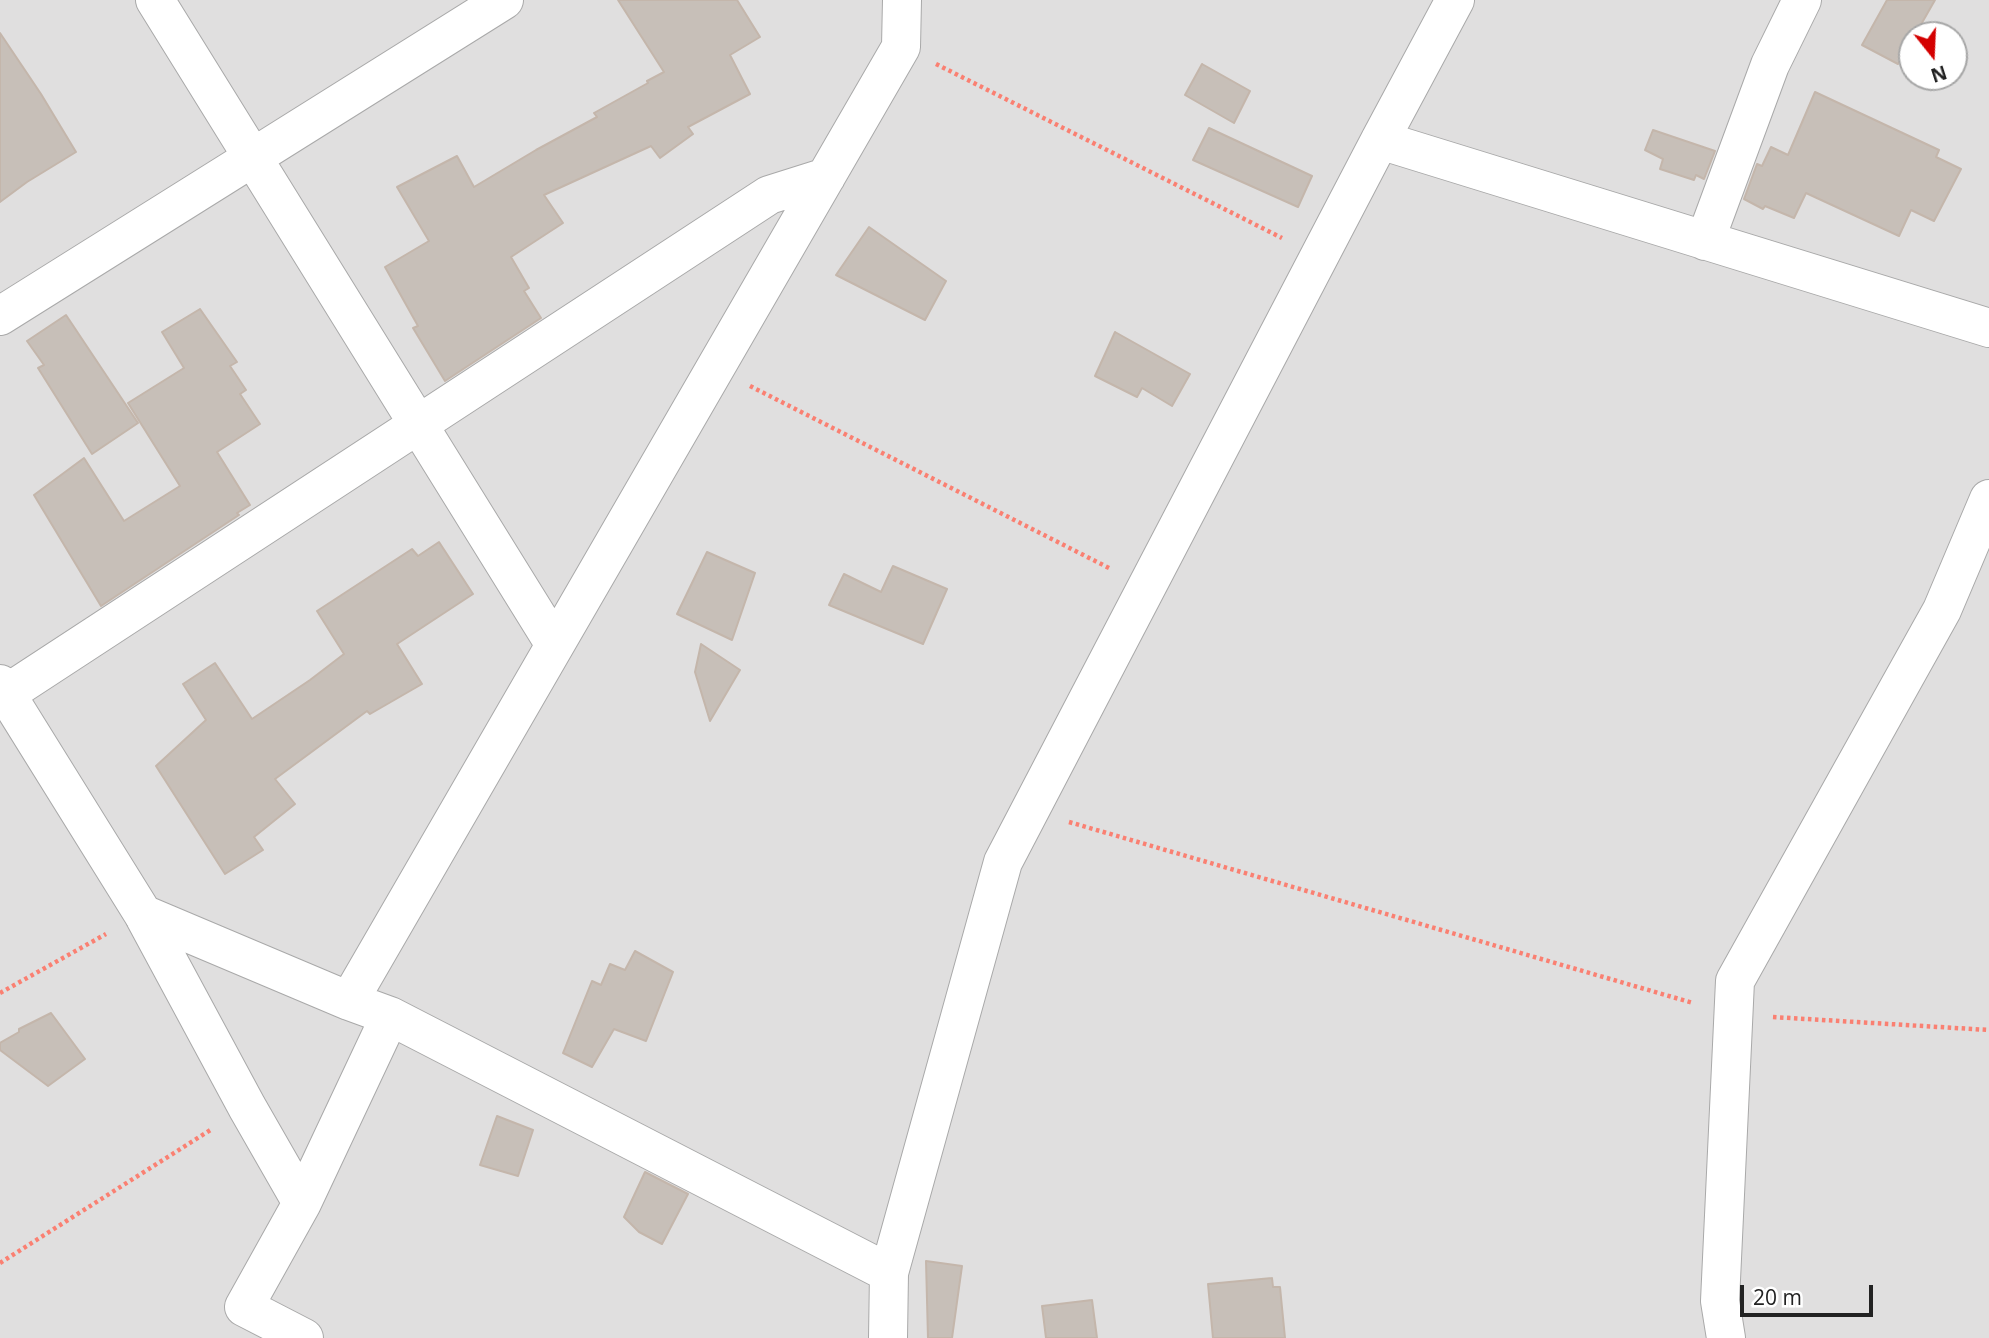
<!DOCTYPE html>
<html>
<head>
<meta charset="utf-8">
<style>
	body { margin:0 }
	#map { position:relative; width:1989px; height:1338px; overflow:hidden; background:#f2efe9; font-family:"Open Sans",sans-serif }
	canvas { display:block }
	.north { position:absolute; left:1898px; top:21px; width:70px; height:70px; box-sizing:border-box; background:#fff; border:2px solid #a7a7a7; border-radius:50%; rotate:162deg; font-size:19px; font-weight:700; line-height:28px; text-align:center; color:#222 }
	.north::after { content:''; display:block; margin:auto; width:24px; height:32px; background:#d40000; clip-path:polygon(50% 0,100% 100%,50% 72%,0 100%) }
	.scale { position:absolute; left:1740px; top:1285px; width:133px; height:32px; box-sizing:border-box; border:4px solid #222; border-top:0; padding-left:9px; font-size:21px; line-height:24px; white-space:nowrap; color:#222; -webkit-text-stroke:5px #fff; paint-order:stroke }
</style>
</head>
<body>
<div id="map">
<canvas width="1989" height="1338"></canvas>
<div class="north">N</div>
<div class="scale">20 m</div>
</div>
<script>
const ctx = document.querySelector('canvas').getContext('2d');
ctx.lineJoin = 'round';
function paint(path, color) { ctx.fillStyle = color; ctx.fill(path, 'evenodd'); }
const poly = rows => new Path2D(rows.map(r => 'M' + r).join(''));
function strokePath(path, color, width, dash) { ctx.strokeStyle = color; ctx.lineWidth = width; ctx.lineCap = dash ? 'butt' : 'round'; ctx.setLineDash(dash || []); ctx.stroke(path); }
paint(poly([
	[0,0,1989,0,1989,1338,0,1338],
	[1912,35,1954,35,1954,77,1912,77]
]), '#e0dfdf');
const building = poly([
	[618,0,737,0,760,37,730,55,750,94,688,127,693,134,660,158,651,146,544,195,563,223,511,257,529,288,524,291,541,318,445,381,413,328,418,326,385,267,429,241,397,187,457,156,474,187,536,150,597,117,594,113,648,83,647,81,664,72,618,0],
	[1887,0,1935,0,1915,35,1912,35,1912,40,1898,64,1862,45,1887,0],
	[0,33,41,94,76,152,27,182,0,202,0,33],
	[1202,64,1250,91,1234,123,1185,95,1202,64],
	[1815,92,1939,150,1936,157,1961,169,1934,221,1911,210,1899,236,1806,193,1794,218,1765,206,1763,209,1744,199,1757,164,1762,166,1771,147,1788,155,1815,92],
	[1209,128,1312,176,1298,207,1193,160,1209,128],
	[1653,130,1715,151,1704,179,1696,175,1694,180,1660,169,1663,159,1645,150,1653,130],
	[869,227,946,281,925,320,836,275,869,227],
	[200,309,237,362,230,366,246,390,240,394,260,424,217,452,250,505,237,513,239,515,101,606,34,495,84,458,124,521,180,486,128,403,184,368,162,332,200,309],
	[66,315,138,423,92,454,38,368,44,365,27,341,66,315],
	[1115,332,1190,374,1172,406,1142,388,1137,397,1095,376,1115,332],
	[439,542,473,594,397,644,422,684,370,714,367,711,275,779,295,804,254,837,263,850,225,874,156,766,206,720,183,684,215,663,252,719,310,680,344,654,317,611,412,549,418,556,439,542],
	[707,552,755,573,732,640,677,614,707,552],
	[893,566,947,589,923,644,829,605,844,574,881,592,893,566],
	[701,644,740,670,710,721,695,672,701,644],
	[635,951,673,972,646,1041,614,1029,592,1067,563,1053,592,981,601,985,610,964,625,970,635,951],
	[51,1013,85,1059,48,1086,0,1050,0,1043,19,1032,19,1029,51,1013],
	[497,1116,533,1130,518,1176,480,1165,497,1116],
	[645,1172,688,1194,662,1244,639,1232,624,1217,645,1172],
	[926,1261,962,1266,952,1338,928,1338,926,1261],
	[1272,1278,1273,1287,1280,1287,1285,1338,1213,1338,1208,1284,1272,1278],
	[1092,1300,1097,1338,1046,1338,1042,1306,1092,1300]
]);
paint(building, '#c7bfb8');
strokePath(building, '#c4b6ab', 2);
const minor = poly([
	[155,0,555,645],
	[1380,140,1989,328],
	[1705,241,1770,65,1802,0],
	[0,316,504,0],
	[0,684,143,914,247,1107,302,1203],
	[6,694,769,195,826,177],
	[143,914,349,1001,390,1016,889,1273],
	[349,1001,901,47,902,0],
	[304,1338,244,1307,302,1203,390,1016],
	[888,1338,889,1273,1003,862,1380,140,1455,0],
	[1726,1338,1720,1301,1735,981,1942,610,1989,499]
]);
strokePath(minor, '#a9a9a9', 40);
strokePath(poly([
	[936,64,1282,238],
	[750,386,1111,569],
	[1069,822,1693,1003],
	[0,993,106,934],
	[1773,1017,1989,1030],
	[0,1263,212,1129]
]), '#fa8072', 4.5, [3.5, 3.5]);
strokePath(minor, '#fff', 38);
</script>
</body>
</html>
